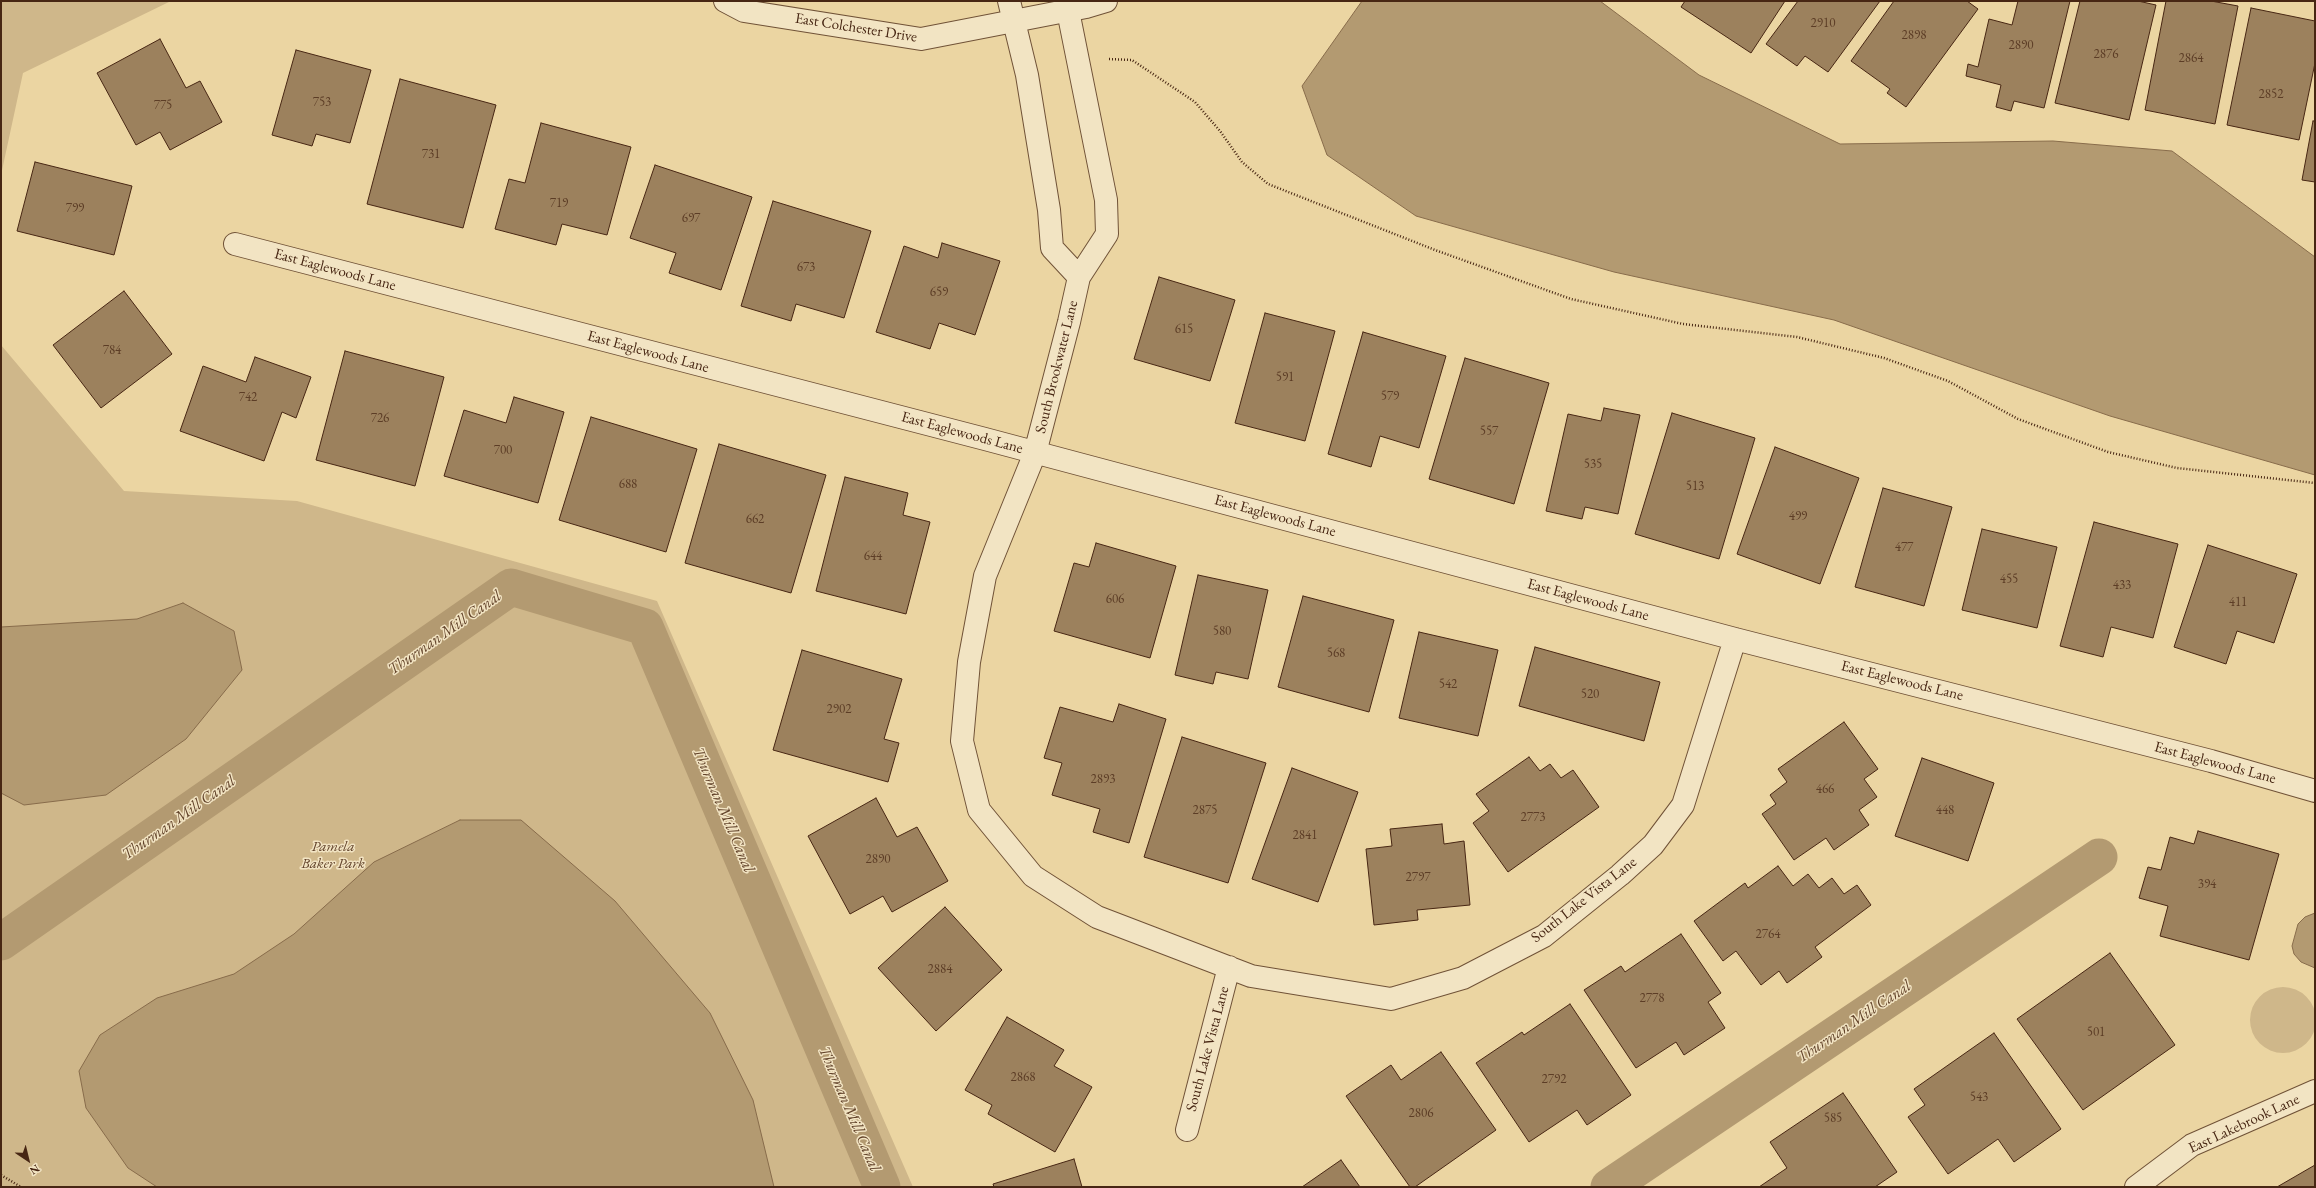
<!DOCTYPE html>
<html>
<head>
<meta charset="utf-8">
<style>
	body { margin:0 }
	#map { position:relative; width:2316px; height:1188px; overflow:hidden; background:#ebd5a2; font-family:"EB Garamond",serif }
	canvas { display:block }
	.frame { position:absolute; inset:0; border:2px solid #472613; pointer-events:none }
	.north { position:absolute; left:8px; top:1140px; width:40px; height:40px; -webkit-text-stroke:3px #f2e4c3; paint-order:stroke; rotate:145deg; font-size:11px; font-weight:700; line-height:16px; text-align:center; color:#472613 }
	.north::after { content:''; display:block; margin:auto; width:14px; height:18px; background:#472613; clip-path:polygon(50% 0,100% 100%,50% 72%,0 100%) }
</style>
</head>
<body>
<div id="map">
<canvas width="2316" height="1188"></canvas>
<div class="frame"></div>
<div class="north">N</div>
</div>
<script>
const ctx = document.querySelector('canvas').getContext('2d');
ctx.lineJoin = 'round';
function paint(path, color) { ctx.fillStyle = color; ctx.fill(path, 'evenodd'); }
const poly = rows => new Path2D(rows.map(r => 'M' + r).join(''));
function strokePath(path, color, width, dash) { ctx.strokeStyle = color; ctx.lineWidth = width; ctx.lineCap = dash ? 'butt' : 'round'; ctx.setLineDash(dash || []); ctx.stroke(path); }
function drawText(font, color, halo, rows, align = 'center') {
  ctx.font = font + ' "EB Garamond",serif'; ctx.lineWidth = 3; ctx.setLineDash([]); ctx.textBaseline = 'middle'; ctx.strokeStyle = halo; ctx.fillStyle = color; for (const [text, x, y, turn = 0] of rows) {
    ctx.save(); ctx.translate(x, y); ctx.rotate((+turn || 0) * Math.PI / 180); ctx.textAlign = isNaN(turn) ? turn : align; if (halo) ctx.strokeText(text, 0, 0); ctx.fillText(text, 0, 0); ctx.restore();
  }
}
paint(poly([
	[1,1,171,1,23,73,1,175],
	[1,345,124,491,297,501,657,601,913,1187,1,1187],
	'2250 1020a33 33 0 1 1 66 0a33 33 0 1 1-66 0Z'
]), '#cfb78a');
const water = poly([
	[1362,1,1600,1,1699,75,1840,144,2053,141,2172,151,2315,257,2315,475,2110,416,1834,320,1614,272,1416,216,1327,155,1302,86,1362,1],
	[183,603,234,631,242,670,186,739,106,795,24,805,1,793,1,627,137,619,183,603],
	[460,820,521,820,615,901,710,1013,753,1100,774,1187,157,1187,128,1168,86,1108,79,1071,100,1035,157,998,234,974,294,934,374,862,460,820],
	[2315,913,2315,968,2301,962,2294,954,2292,946,2298,924,2305,917,2315,913]
]);
paint(water, '#b39a71');
strokePath(water, '#886c4b', 1);
strokePath(poly([
	[1,942,511,587,645,627,882,1187],
	[1609,1187,2099,857]
]), '#b39a71', 37);
const building = poly([
	[1685,1,1785,1,1751,53,1681,7,1685,1],
	[1798,1,1880,1,1828,72,1805,56,1797,66,1766,44,1798,1],
	[1894,1,1967,1,1978,9,1906,107,1887,93,1890,89,1851,61,1894,1],
	[2018,1,2070,1,2044,108,2014,101,2011,111,1996,107,2001,85,1966,76,1968,64,1978,67,1989,19,2012,25,2018,1],
	[2080,1,2138,1,2156,5,2129,120,2055,103,2080,1],
	[2166,1,2211,1,2238,6,2215,124,2145,110,2166,1],
	[2251,8,2315,21,2315,63,2299,140,2227,125,2251,8],
	[160,39,186,88,200,81,222,122,170,150,160,132,136,145,97,73,160,39],
	[296,50,371,70,350,143,316,134,312,146,272,135,296,50],
	[400,79,496,105,463,228,367,204,400,79],
	[2313,121,2315,121,2315,182,2302,180,2313,121],
	[541,123,631,147,607,235,562,224,556,245,495,229,509,179,525,183,541,123],
	[35,162,132,186,114,255,17,231,35,162],
	[655,165,752,197,721,290,669,273,676,253,630,238,655,165],
	[773,201,871,231,844,318,796,304,791,321,741,306,773,201],
	[942,243,1000,261,975,335,939,323,930,349,876,332,904,246,938,258,942,243],
	[1159,277,1235,300,1210,381,1134,359,1159,277],
	[124,291,172,354,101,408,53,345,124,291],
	[1265,313,1335,331,1305,441,1235,423,1265,313],
	[1363,332,1446,356,1419,448,1380,436,1371,467,1328,454,1363,332],
	[345,351,444,377,415,486,316,460,345,351],
	[255,357,311,377,296,418,282,412,264,461,180,431,203,366,246,382,255,357],
	[1465,358,1549,383,1514,504,1429,479,1465,358],
	[514,397,564,412,538,503,444,476,464,410,506,423,514,397],
	[1604,408,1640,415,1618,514,1585,507,1582,519,1546,511,1568,414,1601,421,1604,408],
	[1672,413,1755,438,1719,559,1635,534,1672,413],
	[591,417,697,449,666,552,559,520,591,417],
	[719,444,826,475,791,593,685,563,719,444],
	[1775,447,1859,478,1820,584,1737,554,1775,447],
	[845,477,908,493,903,515,930,522,906,614,816,591,845,477],
	[1883,488,1952,507,1924,606,1855,587,1883,488],
	[2094,522,2178,544,2153,638,2111,627,2103,657,2060,646,2094,522],
	[1982,529,2057,547,2037,628,1962,610,1982,529],
	[1096,543,1176,566,1150,658,1054,631,1074,563,1089,567,1096,543],
	[2208,545,2297,574,2274,643,2237,631,2226,664,2174,647,2208,545],
	[1198,575,1268,590,1248,679,1216,672,1213,684,1175,675,1198,575],
	[1303,596,1394,620,1369,712,1278,687,1303,596],
	[1419,632,1498,650,1478,736,1399,718,1419,632],
	[1535,647,1660,682,1644,741,1519,706,1535,647],
	[802,650,902,679,884,739,899,743,888,782,773,750,802,650],
	[1119,704,1166,719,1129,843,1093,832,1100,809,1052,795,1062,763,1044,758,1060,707,1113,722,1119,704],
	[1844,722,1878,769,1864,779,1877,797,1859,810,1869,825,1834,850,1826,838,1794,860,1762,814,1776,804,1770,795,1787,782,1778,769,1844,722],
	[1182,737,1266,763,1228,883,1144,857,1182,737],
	[1529,757,1540,771,1550,764,1561,778,1573,770,1599,807,1508,872,1473,823,1489,811,1476,794,1529,757],
	[1922,758,1994,783,1968,861,1895,836,1922,758],
	[1292,768,1358,792,1318,902,1252,879,1292,768],
	[876,798,897,837,917,827,948,881,892,912,883,896,850,914,808,836,876,798],
	[1442,824,1444,844,1464,841,1470,905,1417,910,1418,920,1374,925,1366,849,1392,846,1390,829,1442,824],
	[2198,831,2279,854,2249,960,2160,936,2168,906,2139,898,2148,867,2161,870,2170,837,2194,844,2198,831],
	[1778,866,1793,886,1808,874,1819,888,1832,878,1844,894,1857,885,1871,905,1815,947,1822,957,1787,983,1779,971,1761,985,1736,951,1723,961,1694,921,1745,883,1748,888,1778,866],
	[945,907,1002,970,936,1031,878,968,945,907],
	[1681,934,1721,993,1708,1002,1725,1028,1684,1055,1676,1042,1636,1068,1584,990,1621,966,1625,972,1681,934],
	[2110,953,2175,1045,2083,1110,2017,1019,2110,953],
	[1570,1004,1631,1095,1587,1125,1577,1110,1529,1142,1476,1063,1522,1032,1524,1035,1570,1004],
	[1007,1017,1064,1050,1054,1066,1092,1087,1055,1152,988,1114,992,1105,965,1090,1007,1017],
	[1994,1033,2061,1129,2014,1162,1998,1139,1948,1174,1908,1117,1925,1105,1914,1089,1994,1033],
	[1441,1052,1496,1130,1415,1187,1410,1187,1346,1096,1391,1065,1401,1080,1441,1052],
	[1843,1093,1897,1172,1875,1187,1759,1187,1787,1168,1770,1142,1843,1093],
	[1074,1159,1082,1187,994,1187,993,1184,1074,1159],
	[1341,1160,1360,1187,1302,1187,1341,1160],
	[2315,1165,2315,1187,2277,1187,2315,1165]
]);
paint(building, '#9c815d');
strokePath(building, '#472613', 1);
const minor = poly([
	[1009,1,1027,75,1049,210,1052,248,1079,277,1107,234,1106,200,1066,1],
	[235,244,985,439,1735,639,2211,761,2315,791],
	[1079,277,1069,322,1035,453,985,576,969,662,962,741,979,810,1033,876,1097,917,1251,976,1391,999,1463,978,1544,936,1620,875,1653,845,1683,805,1735,639],
	[1187,1130,1229,967],
	[2136,1187,2192,1145,2315,1091]
]);
const tertiary = poly([
	[725,1,744,11,921,39,1086,7,1106,1]
]);
strokePath(minor, '#705237', 24);
strokePath(tertiary, '#705237', 24);
strokePath(poly([
	[1109,59,1132,60,1195,102,1220,131,1242,162,1268,184,1435,250,1571,299,1683,324,1797,337,1884,358,1948,381,2018,419,2108,452,2177,468,2315,483],
	[1,1175,21,1187]
]), '#472613', 2.5, [1, 2]);
strokePath(minor, '#f2e4c3', 22);
strokePath(tertiary, '#f2e4c3', 22);
drawText('13px', '#5c3d26', null, [
	["2910",1823,23],
	["2898",1914,35],
	["2890",2021,45],
	["2876",2106,54],
	["2864",2191,58],
	["2852",2271,94],
	["753",322,102],
	["775",163,105],
	["731",431,154],
	["719",559,203],
	["799",75,208],
	["697",691,218],
	["673",806,267],
	["659",939,292],
	["615",1184,329],
	["784",112,350],
	["591",1285,377],
	["579",1390,396],
	["742",248,397],
	["726",380,418],
	["557",1489,431],
	["700",503,450],
	["535",1593,464],
	["688",628,484],
	["513",1695,486],
	["499",1798,516],
	["662",755,519],
	["477",1904,547],
	["644",873,556],
	["455",2009,579],
	["433",2122,585],
	["606",1115,599],
	["411",2238,602],
	["580",1222,631],
	["568",1336,653],
	["542",1448,684],
	["520",1590,694],
	["2902",839,709],
	["2893",1103,779],
	["466",1825,789],
	["2875",1205,810],
	["448",1945,810],
	["2773",1533,817],
	["2841",1305,835],
	["2890",878,859],
	["2797",1418,877],
	["394",2207,884],
	["2764",1768,934],
	["2884",940,969],
	["2778",1652,998],
	["501",2096,1032],
	["2868",1023,1077],
	["2792",1554,1079],
	["543",1979,1097],
	["2806",1421,1113],
	["585",1833,1118]
]);
drawText('15px', '#472613', '#f2e4c3', [
	["East Colchester Drive",856,28,9],
	["East Eaglewoods Lane",335,270,15],
	["East Eaglewoods Lane",648,352,15],
	["South Brookwater Lane",1057,367,-76],
	["East Eaglewoods Lane",962,433,15],
	["East Eaglewoods Lane",1275,516,15],
	["East Eaglewoods Lane",1588,600,15],
	["East Eaglewoods Lane",1902,681,14],
	["East Eaglewoods Lane",2215,763,15],
	["South Lake Vista Lane",1584,900,-38],
	["South Lake Vista Lane",1208,1049,-75],
	["East Lakebrook Lane",2244,1124,-25]
]);
drawText('italic 15px', '#62432b', '#f2e4c3', [
	["Pamela",333,847],
	["Baker Park",333,864]
]);
drawText('italic 16px', '#62432a', '#f2e4c3', [
	["Thurman Mill Canal",445,633,-35],
	["Thurman Mill Canal",723,810,67],
	["Thurman Mill Canal",179,818,-35],
	["Thurman Mill Canal",1854,1022,-34],
	["Thurman Mill Canal",849,1109,67]
]);
</script>
</body>
</html>
